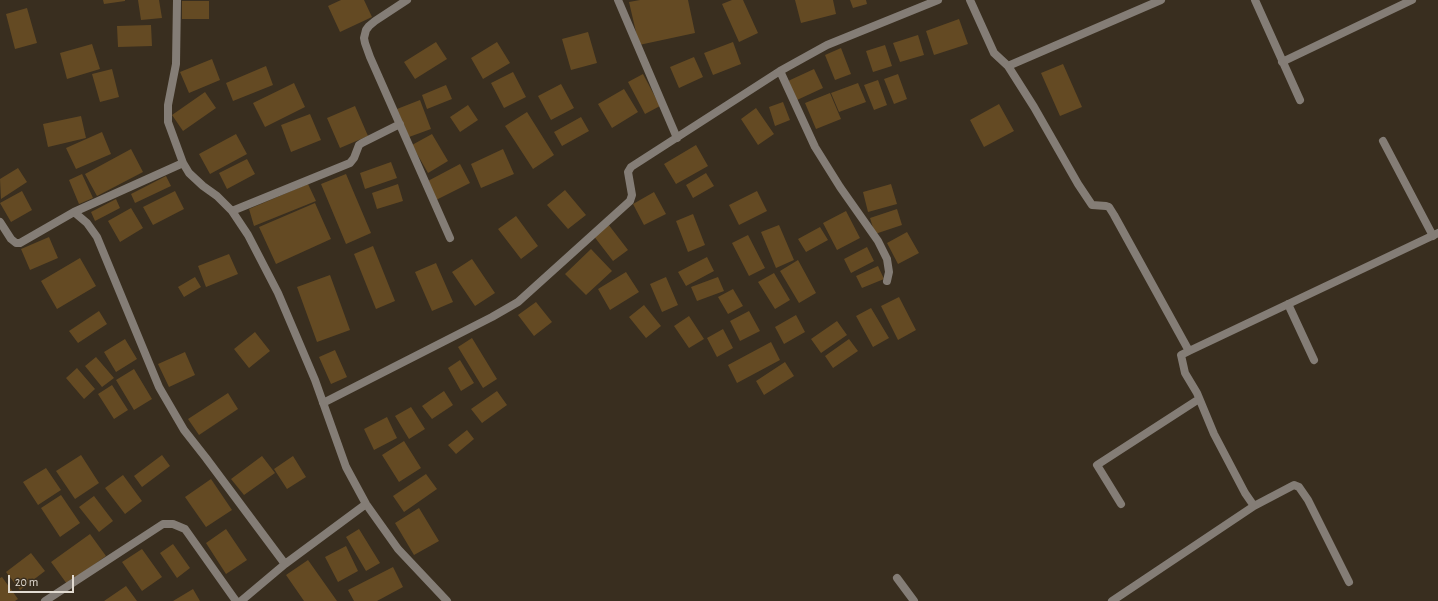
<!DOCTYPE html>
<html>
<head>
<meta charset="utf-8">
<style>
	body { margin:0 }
	#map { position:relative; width:1438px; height:601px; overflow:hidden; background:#392e1f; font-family:"Alegreya Sans",sans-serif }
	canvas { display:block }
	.scale { position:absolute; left:8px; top:575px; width:66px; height:18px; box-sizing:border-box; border:2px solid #e2dbd1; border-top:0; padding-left:5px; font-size:12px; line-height:14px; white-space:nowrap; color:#e2dbd1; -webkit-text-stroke:3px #392e1f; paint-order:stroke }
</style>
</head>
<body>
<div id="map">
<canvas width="1438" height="601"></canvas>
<div class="scale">20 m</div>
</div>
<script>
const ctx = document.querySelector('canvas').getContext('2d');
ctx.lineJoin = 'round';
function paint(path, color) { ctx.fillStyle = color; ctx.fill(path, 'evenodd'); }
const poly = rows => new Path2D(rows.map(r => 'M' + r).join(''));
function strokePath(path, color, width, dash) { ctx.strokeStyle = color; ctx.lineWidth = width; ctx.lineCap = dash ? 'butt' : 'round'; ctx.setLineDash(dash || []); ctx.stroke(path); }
paint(poly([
	[103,0,125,0,125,1,104,4],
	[138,0,159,0,162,18,141,20],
	[341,0,364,0,372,17,340,32,328,6],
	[640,0,688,0,695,33,639,45,629,2],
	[732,0,743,0,758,33,739,42,722,4],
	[795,0,833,0,836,14,801,23],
	[850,0,866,0,867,4,853,8],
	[182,1,209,1,209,19,182,19],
	[27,8,37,43,15,49,6,14],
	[959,19,968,44,934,55,926,31],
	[151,25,152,46,118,47,117,26],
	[588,32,597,63,571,70,562,39],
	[918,35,924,55,900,62,893,43],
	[436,42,447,59,415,79,404,62],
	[497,42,510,63,483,79,471,58],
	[733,42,741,64,713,75,704,53],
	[92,44,100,69,67,79,60,53],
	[885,45,892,66,873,72,866,51],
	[841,48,851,74,835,80,825,55],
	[694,57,703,77,679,88,670,67],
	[212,59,220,80,189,93,180,72],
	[1063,64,1082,107,1060,116,1041,73],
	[266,66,273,85,233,101,226,83],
	[112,69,119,97,100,102,92,74],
	[814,69,823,88,797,100,788,81],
	[513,72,526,97,504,108,491,83],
	[643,74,660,106,645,114,628,82],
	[898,74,907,99,894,104,884,79],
	[878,80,887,105,874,110,864,85],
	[294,83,305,107,265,127,253,103],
	[858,83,866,102,839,112,831,93],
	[561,84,574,108,551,120,538,96],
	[446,85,452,99,427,109,422,95],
	[624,89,638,112,612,128,598,104],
	[205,92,216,108,183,131,172,115],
	[830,93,841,119,816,129,805,103],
	[420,100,431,129,409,137,397,109],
	[783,102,790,120,775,126,769,107],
	[999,104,1014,131,984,147,970,120],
	[468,105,478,120,460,132,450,117],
	[355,106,368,136,340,148,327,118],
	[756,108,774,134,758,145,741,119],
	[527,112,554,155,533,169,505,126],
	[310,114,321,140,291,152,281,125],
	[81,116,86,138,48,147,43,124],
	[581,117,589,131,562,146,554,132],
	[102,132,111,154,76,169,66,148],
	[236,134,247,154,210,174,199,154],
	[432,134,448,161,428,173,412,145],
	[696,145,708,166,676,184,664,164],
	[131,149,143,172,97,196,85,174],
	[503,149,514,174,481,188,471,164],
	[247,159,255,174,227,189,219,173],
	[391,162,397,178,365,189,360,173],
	[460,164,470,183,436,200,426,182],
	[18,168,27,182,1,199,0,179],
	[706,173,714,186,693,198,686,185],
	[82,174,93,198,79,204,69,180],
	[346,174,371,233,346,244,321,184],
	[166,176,171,186,135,203,131,194],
	[308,184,316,201,254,226,249,209],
	[398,184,403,201,377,209,372,193],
	[891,184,897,204,868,212,863,192],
	[565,190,586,215,568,229,547,205],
	[22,191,32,210,11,222,0,203],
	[175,191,184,209,153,225,143,207],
	[757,191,767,211,739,225,729,205],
	[654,192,666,214,644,225,633,204],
	[116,199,120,208,95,221,91,212],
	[315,203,331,239,276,264,259,227],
	[131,208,143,228,120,242,108,221],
	[897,209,902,225,875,234,870,218],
	[846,211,860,238,837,250,823,223],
	[693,214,705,245,688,252,676,221],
	[516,216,538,246,521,259,498,229],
	[608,224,628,250,613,261,593,235],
	[779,225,794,260,776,268,761,232],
	[820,227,828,240,806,252,798,239],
	[907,232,919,253,898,264,887,243],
	[748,235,765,268,749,276,732,243],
	[49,237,58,258,30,270,21,249],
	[373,246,395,301,376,309,354,254],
	[867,247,874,261,851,273,844,259],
	[591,249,612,271,586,295,565,274],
	[229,254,238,274,206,287,198,266],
	[707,257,714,271,686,286,678,272],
	[80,258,96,286,57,309,41,281],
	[472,259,495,293,475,306,452,272],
	[798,260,816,293,799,303,780,271],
	[436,263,453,302,432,311,415,272],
	[878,266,884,279,862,288,856,276],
	[626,272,639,292,610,310,598,289],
	[774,273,790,300,775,309,758,282],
	[330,275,350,330,317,342,297,287],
	[195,277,201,287,184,297,178,287],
	[666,277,678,305,662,312,650,284],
	[718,277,724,291,697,301,691,287],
	[733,289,743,306,728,314,718,297],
	[899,297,916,330,898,340,881,306],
	[536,302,552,322,534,336,518,315],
	[644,305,661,326,646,338,629,317],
	[871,308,889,338,873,347,856,316],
	[99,311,107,324,78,343,69,331],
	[749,311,760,331,740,341,730,321],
	[796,315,805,332,784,344,775,327],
	[689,316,704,339,689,348,674,326],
	[837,321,847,335,821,353,811,339],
	[723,329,733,348,717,357,707,338],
	[255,332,270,351,249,368,234,349],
	[472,338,497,379,483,388,458,347],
	[125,339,137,359,116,372,104,352],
	[849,339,858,351,833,368,825,356],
	[771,342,780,360,737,383,728,365],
	[335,350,347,377,331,384,319,357],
	[185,352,195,375,169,387,158,364],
	[96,357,114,378,102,387,85,366],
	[460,360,474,383,461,391,448,368],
	[785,362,794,376,764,395,756,381],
	[77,368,95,389,84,399,66,378],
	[134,369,152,399,134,410,116,380],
	[112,385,128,410,114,419,98,394],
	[444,391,453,405,432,419,422,406],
	[497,391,507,405,482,423,471,409],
	[228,393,238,409,199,435,188,419],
	[411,407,425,429,409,439,395,416],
	[387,417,397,438,374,450,364,429],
	[467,430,474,439,456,454,448,445],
	[404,441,421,468,399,482,382,455],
	[81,455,99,483,75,499,56,471],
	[162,455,170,466,142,487,134,476],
	[262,456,275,473,244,495,231,479],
	[293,456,306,477,287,489,274,469],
	[46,468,61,490,38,505,23,482],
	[426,474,437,489,404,512,393,496],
	[123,475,142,501,125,514,105,488],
	[211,479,232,510,206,527,185,497],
	[61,495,80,523,60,537,41,508],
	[94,496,113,521,99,532,79,507],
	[419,508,439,541,414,555,395,523],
	[226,529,247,560,226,574,206,543],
	[359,529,380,563,366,571,346,537],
	[90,534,106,556,67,584,51,562],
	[173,544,190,568,177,578,160,553],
	[346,546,358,571,338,582,325,557],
	[142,549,162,577,142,591,122,562],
	[31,553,45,571,20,590,6,572],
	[308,560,337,601,304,601,286,575],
	[393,567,403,587,377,601,354,601,348,590],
	[2,577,18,599,15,601,0,601,0,578],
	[126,586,137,601,104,601],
	[193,589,200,601,173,601]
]), '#644a23');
strokePath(poly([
	[177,0,176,64,168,105,168,122,183,163,189,173,203,186,217,196,232,211,248,235,278,293,315,380,346,467,366,504,398,549,447,601],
	[407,0,375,21,369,26,366,30,364,38,365,43,370,57,450,238],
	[618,0,677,138],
	[970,0,994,53,1008,66,1034,107,1078,184,1092,205,1106,206,1109,207,1114,215,1189,351,1181,355,1185,373,1197,393,1214,434,1245,493,1254,506,1294,485,1299,487,1308,500,1349,582],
	[1255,0,1300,100],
	[1282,62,1412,0],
	[1008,66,1161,0],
	[780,71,815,147,840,187,878,241,887,259,889,272,887,281],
	[1383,141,1433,236],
	[232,211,350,163,354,158,359,145,362,143,400,124],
	[74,212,87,223,97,237,159,387,184,430,206,458,285,564],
	[0,222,11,239,16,243,20,243,74,212,183,163],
	[1288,304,1314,360],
	[1189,351,1438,233],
	[323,403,492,317,518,302,630,201,632,195,628,172,631,167,645,158,780,71,827,45,938,0],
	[1121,504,1097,465,1199,399],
	[897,578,914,601],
	[45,601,163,524,173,524,185,529,236,601],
	[241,601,285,564,366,504],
	[1112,601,1254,506]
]), '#847d76', 8);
</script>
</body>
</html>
